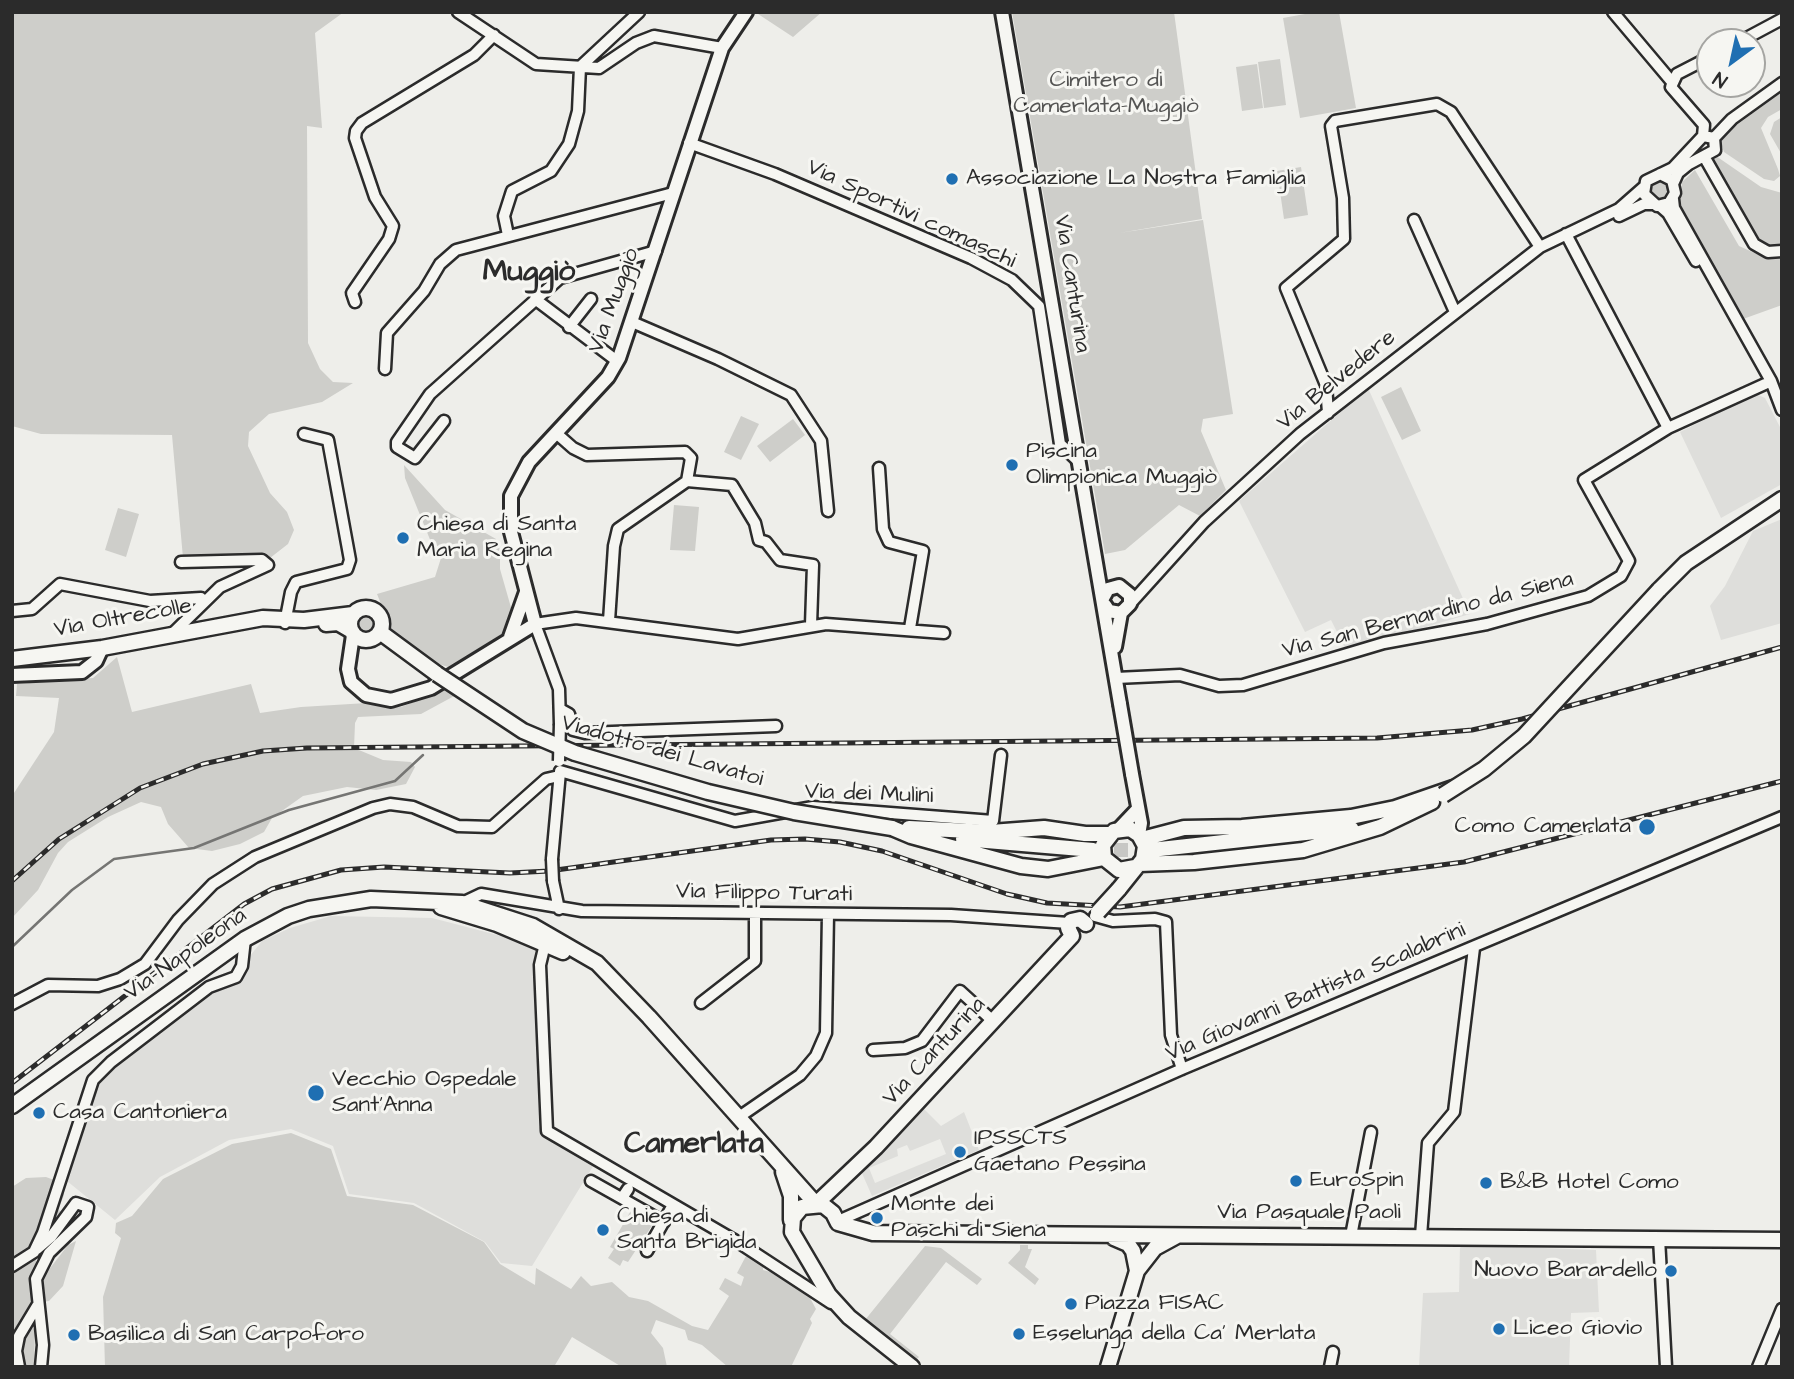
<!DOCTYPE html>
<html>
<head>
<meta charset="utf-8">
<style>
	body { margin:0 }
	#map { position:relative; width:1794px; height:1379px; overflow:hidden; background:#eeeeea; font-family:"Architects Daughter",sans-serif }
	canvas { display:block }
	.frame { position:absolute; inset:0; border:14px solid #2b2b2b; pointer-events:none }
	.north { position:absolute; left:1696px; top:28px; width:70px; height:70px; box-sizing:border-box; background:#f6f6f2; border:2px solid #a5a5a2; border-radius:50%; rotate:213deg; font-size:19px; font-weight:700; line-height:28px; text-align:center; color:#2b2b2b }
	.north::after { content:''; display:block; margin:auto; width:24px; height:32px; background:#1f6fb2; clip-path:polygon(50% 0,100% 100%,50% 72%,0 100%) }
</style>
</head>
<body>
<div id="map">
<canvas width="1794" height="1379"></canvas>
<div class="frame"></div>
<div class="north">N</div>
</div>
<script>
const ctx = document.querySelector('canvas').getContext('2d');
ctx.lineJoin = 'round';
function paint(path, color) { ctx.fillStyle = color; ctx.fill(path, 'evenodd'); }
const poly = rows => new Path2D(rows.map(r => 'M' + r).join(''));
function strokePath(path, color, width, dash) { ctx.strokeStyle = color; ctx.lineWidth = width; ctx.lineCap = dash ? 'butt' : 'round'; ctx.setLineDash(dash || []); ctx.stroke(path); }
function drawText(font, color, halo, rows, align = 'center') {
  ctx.font = font + ' "Architects Daughter",sans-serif'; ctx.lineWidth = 6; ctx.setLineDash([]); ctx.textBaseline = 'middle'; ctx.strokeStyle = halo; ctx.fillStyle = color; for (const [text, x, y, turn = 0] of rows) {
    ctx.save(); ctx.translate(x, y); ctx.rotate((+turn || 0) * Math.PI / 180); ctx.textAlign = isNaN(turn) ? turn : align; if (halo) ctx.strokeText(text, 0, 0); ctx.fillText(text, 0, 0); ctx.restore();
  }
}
paint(poly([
	[1368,388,1470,614,1346,650,1331,620,1305,632,1239,501],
	[1756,394,1765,398,1782,431,1782,484,1721,518,1680,432],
	[1782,519,1782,623,1721,640,1710,606,1725,586,1753,531],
	[331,916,432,918,505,937,513,934,536,945,539,1127,595,1163,532,1266,501,1263,485,1242,414,1203,349,1194,333,1146,291,1129,229,1140,160,1177,115,1220,67,1181,95,1090,107,1074,212,991,232,985,239,980,250,956,262,941,290,928],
	[923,1108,941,1126,964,1112,979,1150,872,1196,861,1171],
	[940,1139,946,1154,875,1183,869,1168,898,1156,897,1149,907,1145,910,1151],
	[1460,1245,1596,1250,1599,1312,1571,1313,1569,1367,1419,1367,1423,1293,1459,1292]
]), '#dededb');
paint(poly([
	[12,12,344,12,315,33,322,128,307,126,308,343,320,369,333,382,353,383,322,402,269,414,249,432,248,446,270,493,287,512,294,530,288,544,270,558,263,561,183,558,172,435,41,434,12,426],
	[755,12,822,12,793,37],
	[1012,12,1174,12,1202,219,1119,233,1203,220,1233,414,1203,419,1201,431,1226,490,1200,516,1179,505,1125,550,1105,554],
	[1316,12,1339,12,1356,108,1300,118,1283,18],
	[1280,59,1286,105,1264,108,1258,62],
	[1257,64,1263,108,1242,111,1236,67],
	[1782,92,1782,109,1768,117,1761,128,1778,169,1780,176,1774,181,1764,179,1724,152,1720,140,1727,132],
	[1782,117,1782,155,1770,134,1774,122],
	[1716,156,1761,187,1782,193,1782,246,1767,247,1756,240,1710,160],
	[1301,167,1308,215,1284,219,1277,171],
	[1695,170,1739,246,1768,259,1782,257,1782,305,1743,319,1679,204,1682,182],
	'1651 190a8 8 0 1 1 16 0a8 8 0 1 1-16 0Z',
	[1401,387,1421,431,1402,440,1381,397],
	[741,416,759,424,741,460,724,452],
	[793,419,805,435,770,462,757,446],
	[404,465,445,510,496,539,500,550,500,569,512,611,507,630,457,665,448,667,429,661,392,631,377,594,435,577,441,558,440,551,431,542,405,478],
	[674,505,699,507,695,551,670,550],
	[118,508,139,514,126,557,105,550],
	'356 624a10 10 0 1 1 20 0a10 10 0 1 1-20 0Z',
	[117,657,132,712,251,684,260,713,301,707,367,703,389,708,401,707,435,694,443,687,456,695,421,714,358,717,355,723,354,748,383,760,411,762,415,767,406,784,376,790,347,787,303,796,272,818,264,832,240,844,212,851,189,848,168,824,161,807,141,802,108,817,68,842,58,853,38,890,12,918,12,796,54,732,59,698,16,696,17,684,93,678],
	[291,1133,331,1149,347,1196,413,1205,484,1242,500,1264,535,1285,536,1268,571,1289,581,1276,591,1286,612,1282,629,1297,648,1301,692,1326,708,1330,729,1296,719,1289,725,1278,741,1286,744,1277,737,1273,746,1256,763,1266,763,1270,774,1273,810,1298,816,1309,810,1319,812,1323,791,1367,728,1367,702,1345,688,1340,685,1330,656,1320,651,1333,663,1348,667,1367,622,1367,572,1337,555,1365,557,1367,105,1367,103,1297,121,1238,115,1233,116,1223,132,1216,163,1179,232,1144],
	[46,1177,62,1183,64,1195,58,1210,66,1213,75,1224,63,1238,47,1227,36,1259,36,1273,44,1276,68,1245,76,1241,63,1286,49,1301,34,1303,30,1326,35,1330,34,1365,22,1367,12,1355,12,1187,26,1178],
	[633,1207,655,1221,628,1262,623,1260,620,1266,608,1258,614,1249,610,1247],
	[1020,1245,1028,1245,1028,1249,1032,1249,1025,1267,1039,1279,1035,1285,1008,1263,1020,1250],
	[925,1246,941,1248,982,1279,977,1285,946,1262,890,1334,919,1357,916,1360,865,1320]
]), '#cececa');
strokePath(poly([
	[12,947,72,890,114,859,194,848,289,810,395,781,423,755]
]), '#757573', 2.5);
strokePath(poly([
	[1093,850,1151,850]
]), '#c7c7c4', 14, [14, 7]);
const street = poly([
	[458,12,536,64,599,68,636,43,654,36,722,48],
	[1613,12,1672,82],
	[1739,42,1782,19],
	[1703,136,1704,125,1671,87,1677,74,1710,57],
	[1714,138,1732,119,1782,83],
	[689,143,775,174,971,258,1012,280,1039,306,1060,444,1076,459],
	[1705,158,1754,244,1768,252,1782,251],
	[1660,174,1672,180,1675,193,1669,203,1657,206,1644,194,1646,181,1673,168,1703,136,1714,138,1715,150,1689,164,1678,173,1673,184],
	[1673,199,1674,208,1771,381,1782,410],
	[1660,206,1668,213,1696,261],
	[1619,216,1644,204,1652,204],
	[1414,220,1455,312],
	[1566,234,1668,428],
	[508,235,504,216,512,191,551,171,569,144,578,111,580,67,639,12],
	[535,299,617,361],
	[355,302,352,293,389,239,393,226,375,197,355,138,356,131,362,123,474,55,494,35],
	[632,322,718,359,791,395,821,441,828,511],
	[569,327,591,299],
	[385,369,387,333,424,291,440,264,456,250,673,193],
	[1328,413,1326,385,1286,288,1344,239,1343,198,1331,126,1335,121,1437,104,1451,112,1540,247],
	[444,421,415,458,397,447,397,442,430,394,560,278,656,251],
	[556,433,573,448,587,455,685,452,691,458,687,481,618,529,614,546,609,621],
	[879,468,883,529,889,542,923,551,910,628],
	[687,481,732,485,755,523,759,540,766,542,780,560,813,565,811,625],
	[1130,604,1204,522,1300,434,1540,247,1619,209,1644,187],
	[12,611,32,609,60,584,150,601,201,598,204,601],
	[285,623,291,592,296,582,347,569,350,560,328,440,304,434],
	[172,634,220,587,268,565,262,560,181,562],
	[1116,678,1180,675,1219,686,1243,685,1384,643,1487,624,1588,596,1621,576,1629,561,1584,480,1668,428,1765,384],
	[560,709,569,714,573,730,585,733,776,726],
	[560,724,559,689,535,624,576,618,738,639,826,624,944,633],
	[560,771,735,821,813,807,993,821,1001,755],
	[552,859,560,772],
	[553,881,559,909],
	[462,903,481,894,582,911,951,915,1069,923],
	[1095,916,1113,921,1155,919,1166,922,1171,1035,1182,1069],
	[545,944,540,965,547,1131,741,1244,831,1303],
	[701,1003,755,961,755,913],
	[12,1004,48,985,98,986,120,979,145,964,178,920,213,884,255,857,373,808,390,804,413,807,458,826,492,827,546,779,559,776],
	[873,1050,905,1048,922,1041,960,991,994,1022],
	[739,1117,800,1075,816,1056,826,1033,828,914],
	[591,1181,664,1222],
	[622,1198,628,1189],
	[838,1221,1182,1069,1782,817],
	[1351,1236,1371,1132],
	[1421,1236,1428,1143,1454,1112,1474,948],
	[1659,1238,1666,1367],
	[37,1249,51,1237,76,1203,88,1207,86,1217,49,1253,36,1279,43,1345,41,1367],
	[647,1251,673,1205],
	[12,1266,34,1252,43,1233,93,1080,111,1062,209,987,236,977,242,966,245,939],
	[19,1367,16,1351,19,1336,37,1306],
	[1330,1367,1333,1352],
	[1758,1367,1782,1309]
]);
const secondary = poly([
	[1002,12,1120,704],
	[1103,598,1108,589,1119,586,1130,595,1130,604,1121,613,1109,611,1105,605],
	[353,635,348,669,351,682,366,695,391,700,431,688,535,624,511,532,511,496,529,462,608,377,619,358,722,48,746,12],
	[510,637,526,592],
	[1115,647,1121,613],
	[12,675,82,672,96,661,102,648],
	[1132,774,1141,823,1139,835],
	[1119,829,1137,810]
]);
const primary = poly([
	[1659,590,1686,563,1782,499],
	'350 624a16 16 0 1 1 32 0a16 16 0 1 1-32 0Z',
	[326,624,338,623,350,630],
	[380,632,437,674],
	[12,659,102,648,263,618,304,620,353,614],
	[892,828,911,836,1021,866,1048,869,1104,858],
	[909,828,991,832,1044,828,1085,834,1110,834],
	[963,839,1093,850],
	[1142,839,1184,828,1242,827,1351,817,1395,808,1453,788],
	[1151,850,1351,828],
	[1139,864,1194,862,1303,850,1380,827,1432,802],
	[1119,889,1143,859,1145,846,1139,835,1130,829,1114,831,1103,845,1104,858,1119,870,1135,867],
	[441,907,497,924,563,952],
	[1072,936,1068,928,1071,921,1080,919,1086,924],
	[12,1106,245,939,288,916,309,909,371,899,462,903,533,926,597,963,649,1017,815,1203],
	[783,1172,791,1196,791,1220],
	[817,1203,876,1147,1072,936],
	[1114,1238,1128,1244,1133,1251,1137,1271],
	[912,1367,849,1317,829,1295,792,1232,793,1218,802,1207,823,1205,833,1213,838,1223,873,1233,1782,1240],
	[1108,1367,1137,1271,1155,1248,1177,1236]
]);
strokePath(street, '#2b2b2b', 15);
strokePath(secondary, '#2b2b2b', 18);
strokePath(primary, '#2b2b2b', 19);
strokePath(street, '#f6f6f2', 10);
strokePath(secondary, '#f6f6f2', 12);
strokePath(primary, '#f6f6f2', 14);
const rail = poly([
	[12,881,59,839,140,788,203,764,263,751,307,748,1377,738,1472,730,1522,719,1782,647],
	[12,1083,244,904,272,889,341,870,384,867,510,873,549,871,771,840,805,839,840,842,882,851,1007,894,1047,903,1120,907,1464,862,1782,781]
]);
strokePath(rail, '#2b2b2b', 5);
strokePath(rail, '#f6f6f2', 2.5, [8]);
const streetBridge = poly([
	[559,761,560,724],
	[552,859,553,881]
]);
const secondaryBridge = poly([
	[1120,704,1132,774]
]);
const primaryBridge = poly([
	[437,674,523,731,575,753,708,792,794,812,892,828],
	[1443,795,1484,769,1524,736,1659,590],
	[1098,912,1119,889]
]);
strokePath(streetBridge, '#2b2b2b', 15, []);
strokePath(secondaryBridge, '#2b2b2b', 18, []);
strokePath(primaryBridge, '#2b2b2b', 19, []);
strokePath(streetBridge, '#f6f6f2', 10);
strokePath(secondaryBridge, '#f6f6f2', 12);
strokePath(primaryBridge, '#f6f6f2', 14);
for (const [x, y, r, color] of [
	[952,179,7,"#1f6fb2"],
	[1012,465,7,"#1f6fb2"],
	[403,538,7,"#1f6fb2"],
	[1647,827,9,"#1f6fb2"],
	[316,1093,9,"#1f6fb2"],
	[39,1113,7,"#1f6fb2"],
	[960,1152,7,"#1f6fb2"],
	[1296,1181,7,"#1f6fb2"],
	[1486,1183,7,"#1f6fb2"],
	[877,1218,7,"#1f6fb2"],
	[603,1230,7,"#1f6fb2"],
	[1671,1271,7,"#1f6fb2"],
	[1071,1304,7,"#1f6fb2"],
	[1499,1329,7,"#1f6fb2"],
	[1019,1334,7,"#1f6fb2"],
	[74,1335,7,"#1f6fb2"]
]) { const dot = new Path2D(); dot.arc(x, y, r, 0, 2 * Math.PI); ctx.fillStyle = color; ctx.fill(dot); strokePath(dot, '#f6f6f2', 2.5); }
drawText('23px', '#545453', '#f6f6f2', [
	["Cimitero di",1106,81],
	["Camerlata-Muggiò",1106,107]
]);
drawText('23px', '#2b2b2b', '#f6f6f2', [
	["Associazione La Nostra Famiglia",966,179],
	["Piscina",1026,452],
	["Olimpionica Muggiò",1026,478],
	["Chiesa di Santa",417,525],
	["Maria Regina",417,551],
	["Como Camerlata",1631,827,"right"],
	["Vecchio Ospedale",332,1080],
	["Sant'Anna",332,1106],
	["Casa Cantoniera",53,1113],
	["IPSSCTS",974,1139],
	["Gaetano Pessina",974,1165],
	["EuroSpin",1310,1181],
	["B&B Hotel Como",1500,1183],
	["Monte dei",891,1205],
	["Paschi di Siena",891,1231],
	["Chiesa di",617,1217],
	["Santa Brigida",617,1243],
	["Nuovo Barardello",1657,1271,"right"],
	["Piazza FISAC",1085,1304],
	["Liceo Giovio",1513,1329],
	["Esselunga della Ca' Merlata",1033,1334],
	["Basilica di San Carpoforo",88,1335]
], 'left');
drawText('23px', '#2b2b2b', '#f6f6f2', [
	["Via Sportivi comaschi",911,215,25],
	["Via Canturina",1071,284,81],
	["Via Muggiò",615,301,-70],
	["Via Belvedere",1337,381,-39],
	["Via San Bernardino da Siena",1428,616,-14],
	["Via Oltrecolle",123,619,-10],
	["Viadotto dei Lavatoi",662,752,16],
	["Via dei Mulini",869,795,2],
	["Via Filippo Turati",764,894,1],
	["Via Napoleona",186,955,-35],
	["Via Giovanni Battista Scalabrini",1316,993,-23],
	["Via Canturina",935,1052,-47],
	["Via Pasquale Paoli",1309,1213]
]);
drawText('bold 30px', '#2b2b2b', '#f6f6f2', [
	["Muggiò",529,274],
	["Camerlata",694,1146]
]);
</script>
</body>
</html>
